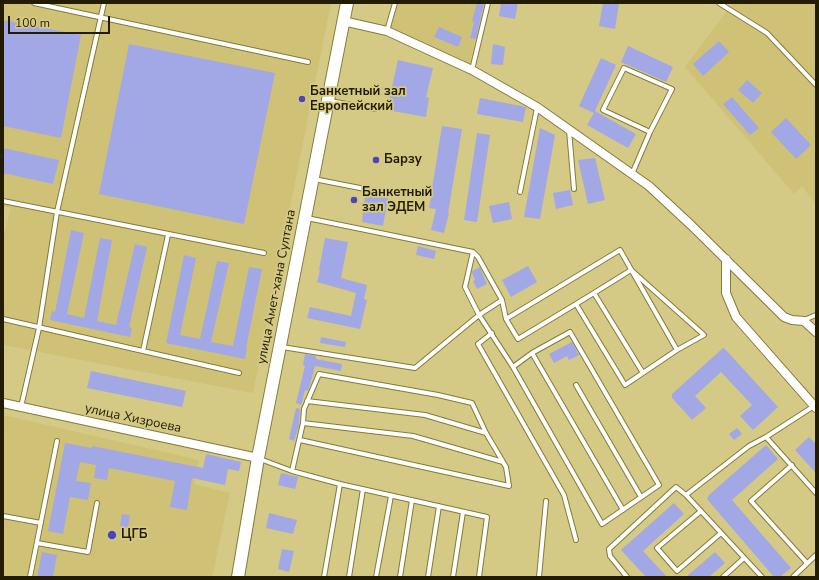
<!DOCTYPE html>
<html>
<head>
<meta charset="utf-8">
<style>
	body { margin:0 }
	#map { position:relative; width:819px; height:580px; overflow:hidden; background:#d4c985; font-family:"Nunito Sans",sans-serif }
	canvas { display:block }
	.frame { position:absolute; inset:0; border:4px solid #221d02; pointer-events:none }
	.scale { position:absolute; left:8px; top:16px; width:102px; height:18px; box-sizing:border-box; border:2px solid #221d02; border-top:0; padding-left:5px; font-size:12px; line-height:14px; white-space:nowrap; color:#221d02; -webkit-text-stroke:3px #d4c985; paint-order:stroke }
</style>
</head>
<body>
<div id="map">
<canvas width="819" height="580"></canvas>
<div class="frame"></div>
<div class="scale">100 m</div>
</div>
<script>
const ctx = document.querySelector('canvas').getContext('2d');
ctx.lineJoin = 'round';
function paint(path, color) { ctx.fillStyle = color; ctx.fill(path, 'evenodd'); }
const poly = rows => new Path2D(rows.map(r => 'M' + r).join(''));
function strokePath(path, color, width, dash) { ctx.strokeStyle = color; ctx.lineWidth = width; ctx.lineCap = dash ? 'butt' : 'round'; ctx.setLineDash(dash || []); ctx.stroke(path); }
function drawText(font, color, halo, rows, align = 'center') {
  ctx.font = font + ' "Nunito Sans",sans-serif'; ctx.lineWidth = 3.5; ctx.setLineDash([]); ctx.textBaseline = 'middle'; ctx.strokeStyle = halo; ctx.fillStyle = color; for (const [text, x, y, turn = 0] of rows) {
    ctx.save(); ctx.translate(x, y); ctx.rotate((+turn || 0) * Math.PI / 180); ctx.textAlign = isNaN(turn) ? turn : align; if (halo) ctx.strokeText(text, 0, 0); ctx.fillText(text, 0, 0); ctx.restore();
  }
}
paint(poly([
	[3,3,331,3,253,393,3,345,3,238,11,208,3,206],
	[395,3,483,3,468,71,390,33],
	[733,3,816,3,816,205,802,186,794,194,685,67],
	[3,415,199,460,194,484,230,493,212,577,3,577]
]), '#cfc276');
paint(poly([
	[477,3,484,3,476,39,470,38,474,22,472,21],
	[501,3,518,3,515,19,499,16],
	[603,3,619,3,615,29,599,26],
	[3,20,81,35,61,138,3,126],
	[439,27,462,37,458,47,434,37],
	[719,41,729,52,703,76,693,64],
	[129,44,275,73,244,224,99,194],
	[493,44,505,47,503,65,491,64],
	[628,46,673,67,666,82,621,62],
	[601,58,616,65,594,113,579,106],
	[398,60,433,68,426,97,429,98,426,117,387,110],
	[747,80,762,93,753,103,738,90],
	[732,97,759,128,750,135,723,104],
	[480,98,526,107,523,122,477,114],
	[595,111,636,134,628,148,587,125],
	[786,118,811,145,796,159,771,132],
	[442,126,462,129,448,213,449,213,444,233,431,230,436,209,429,208],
	[540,128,555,135,540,219,524,217],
	[477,133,490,135,477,222,464,220],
	[3,148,59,160,53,184,3,173],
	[595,158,605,200,588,204,578,160],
	[570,190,573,205,556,209,553,193],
	[365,195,388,198,383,226,362,222],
	[509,202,512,219,493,223,489,206],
	[71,230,84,233,67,314,84,318,100,238,112,240,97,321,116,325,135,244,147,247,129,327,132,328,130,337,50,320,52,311,55,312],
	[325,238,348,242,341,278,367,285,364,299,367,300,360,329,307,318,310,307,351,316,356,293,317,282,320,270,319,270],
	[418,246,436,251,434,259,416,255],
	[184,255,196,258,180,335,200,339,217,261,229,263,211,342,233,346,249,267,262,269,246,348,247,349,245,359,166,343],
	[528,266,537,282,511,297,502,280],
	[480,267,487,284,477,289,473,281,475,280,472,273,472,271],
	[321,337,346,342,345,347,320,343],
	[572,342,579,355,569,360,567,356,554,363,549,354],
	[723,348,725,349,778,407,753,430,740,416,752,405,721,372,695,396,706,408,692,420,672,398,672,394],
	[305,354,316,356,316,359,342,364,341,371,315,366,309,388,308,391,305,390,301,405,296,403,305,366,303,365],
	[91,371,186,391,182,407,87,388],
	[296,408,300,409,299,425,294,441,289,439],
	[737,428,742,434,734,440,729,434],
	[809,437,816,444,816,473,795,450],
	[65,443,92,448,92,446,203,468,206,454,241,462,239,471,228,469,225,485,192,478,187,510,170,507,175,481,109,468,107,480,94,478,96,465,80,462,76,481,91,483,88,500,70,497,63,534,48,531],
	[766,445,778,459,732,500,791,568,780,577,774,577,707,499,709,495],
	[281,473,298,477,295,489,278,485],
	[674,503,684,514,643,551,667,577,646,577,621,550],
	[269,513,297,520,293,534,266,528],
	[122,514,130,515,128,528,120,526],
	[282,549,294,551,289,572,278,569],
	[42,552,57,555,53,577,37,577],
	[715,552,725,563,709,577,686,577]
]), '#a2a8e5');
const service = poly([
	[34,3,308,62],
	[719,3,767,33,816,85],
	[387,31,395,3],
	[472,70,488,3],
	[330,101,375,109],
	[569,130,574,189],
	[632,174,650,132,603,110,624,68,672,89,650,132],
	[314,179,365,189],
	[520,192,537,108],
	[3,201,264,253],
	[307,218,473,252,465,287,479,315,502,300,478,257,473,252],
	[594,293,643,373],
	[502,300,506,319,518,339,576,304,594,293,631,270,704,335,677,350,625,385,576,304],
	[3,319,239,373],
	[506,319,620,250,677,350],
	[804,320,816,315],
	[492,333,478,344,564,495,576,540],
	[282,347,415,368,479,315,513,367,602,524,659,485,570,332,532,353,513,367],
	[143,351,168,235],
	[532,353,623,510],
	[576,385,641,497],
	[307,401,425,415,486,433],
	[21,407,39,328,57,212,104,3],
	[303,423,413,436,503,462],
	[766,437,816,493],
	[260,459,292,471,340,484,487,517,479,577],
	[792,465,751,501,807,563],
	[292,471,303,423,304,409,319,374,438,395,472,403,486,433,506,467,509,486,300,440],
	[686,495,749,446,766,437,814,406],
	[701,511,657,548,677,571,721,533],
	[3,516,41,523],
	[37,543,88,552,97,503],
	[30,577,57,441],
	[324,577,340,484],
	[349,577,363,489],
	[376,577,391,496],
	[400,577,412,500],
	[428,577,439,506],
	[453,577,463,512],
	[539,577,546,501],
	[627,577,610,556,609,549,676,487,686,495,762,577],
	[723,577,744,558],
	[793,577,816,555]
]);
const minor = poly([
	[343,21,387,31,472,70,537,107,649,186,691,225,784,317,792,320,804,321,816,332],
	[726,259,726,293,736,317,816,408],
	[3,403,258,458]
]);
const primary = poly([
	[238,577,258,458,347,3]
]);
strokePath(service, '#867a38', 6);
strokePath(minor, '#867a38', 10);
strokePath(primary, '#867a38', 14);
strokePath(service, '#fff', 4);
strokePath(minor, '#fff', 8);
strokePath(primary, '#fff', 12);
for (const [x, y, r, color] of [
	[302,99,4,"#4b44bb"],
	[376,160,4,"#4b44bb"],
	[354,200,4,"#4b44bb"],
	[112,535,5,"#4b44bb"]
]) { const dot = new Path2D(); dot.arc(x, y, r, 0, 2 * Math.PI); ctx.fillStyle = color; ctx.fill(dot); strokePath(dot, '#d4c985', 1.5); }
drawText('bold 13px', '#221d02', '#d4c985', [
	["Банкетный зал",310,92],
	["Европейский",310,107],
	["Барзу",384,160],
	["Банкетный",362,193],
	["зал ЭДЕМ",362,208],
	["ЦГБ",121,535]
], 'left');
drawText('13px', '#221d02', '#d4c985', [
	["улица Амет-хана Султана",277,287,-79],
	["улица Хизроева",133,419,12]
]);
</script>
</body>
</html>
